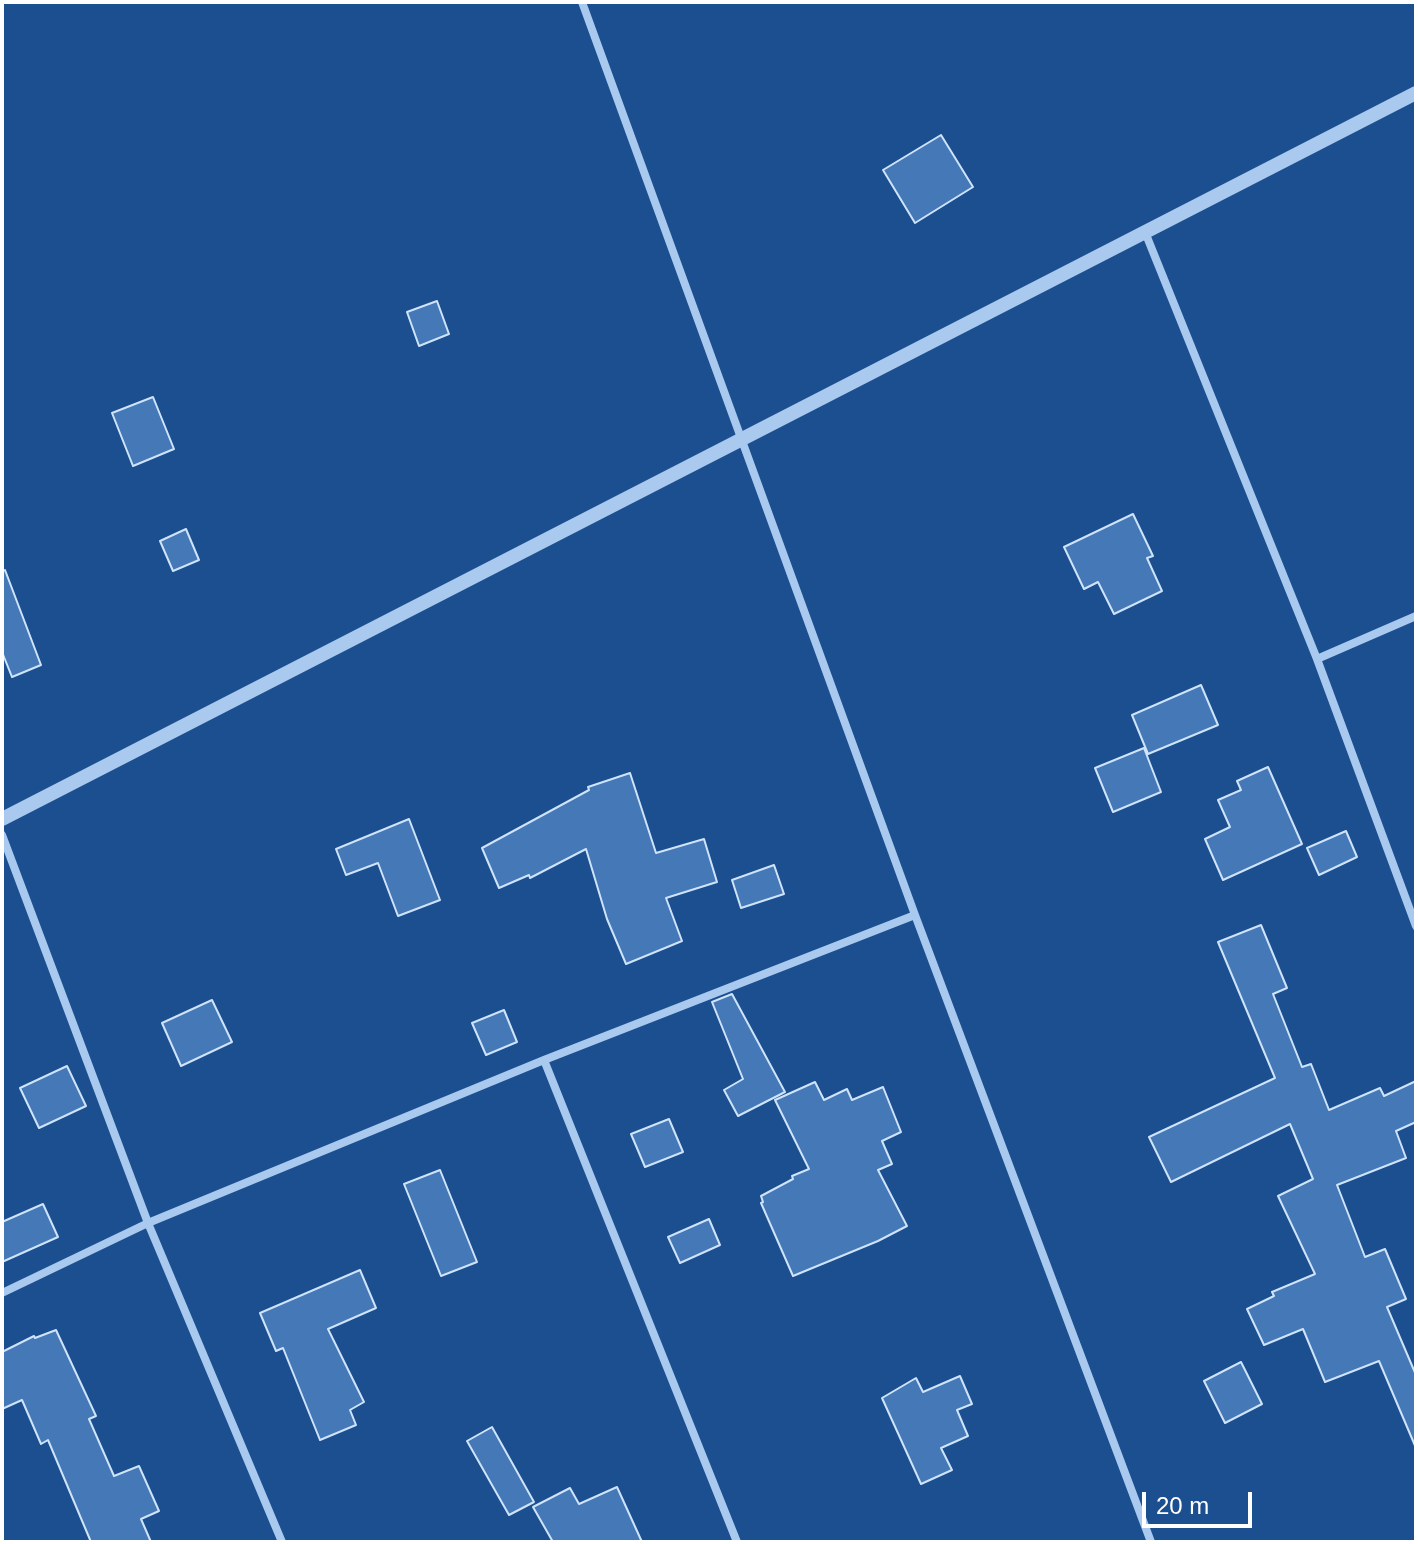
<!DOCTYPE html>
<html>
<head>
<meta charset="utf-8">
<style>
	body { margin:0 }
	#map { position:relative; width:1418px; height:1544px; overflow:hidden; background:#1b4f8f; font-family:Helvetica,sans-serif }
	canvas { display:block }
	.frame { position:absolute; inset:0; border:4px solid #fff; pointer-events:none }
	.scale { position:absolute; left:1142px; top:1492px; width:110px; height:36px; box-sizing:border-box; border:4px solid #fff; border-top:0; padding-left:10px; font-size:24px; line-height:28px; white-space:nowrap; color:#fff; -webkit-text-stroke:6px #1b4f8f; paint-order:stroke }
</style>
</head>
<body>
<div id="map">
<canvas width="1418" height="1544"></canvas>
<div class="frame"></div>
<div class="scale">20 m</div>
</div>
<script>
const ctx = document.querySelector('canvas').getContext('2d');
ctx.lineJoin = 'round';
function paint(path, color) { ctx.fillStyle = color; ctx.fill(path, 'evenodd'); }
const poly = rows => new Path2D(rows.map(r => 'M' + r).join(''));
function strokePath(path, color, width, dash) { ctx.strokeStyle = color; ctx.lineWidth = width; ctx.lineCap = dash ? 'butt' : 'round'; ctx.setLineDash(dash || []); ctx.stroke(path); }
const building = poly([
	[941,135,973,187,915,223,883,170,941,135],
	[437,301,449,334,419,346,407,312,437,301],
	[153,397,174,449,133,466,112,413,153,397],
	[1133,514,1153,556,1147,558,1162,591,1114,614,1098,582,1084,589,1064,547,1133,514],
	[186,529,199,560,173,571,160,541,186,529],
	[5,570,41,665,12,677,2,652,2,571,5,570],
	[1201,685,1218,725,1148,754,1132,715,1201,685],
	[1144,748,1161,792,1113,812,1095,768,1144,748],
	[1268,767,1302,844,1223,880,1205,839,1230,827,1218,800,1241,790,1237,781,1268,767],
	[630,773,656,853,704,839,717,882,666,898,682,941,626,964,607,919,586,849,530,878,529,875,499,888,482,848,589,790,588,787,630,773],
	[409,819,440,900,398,916,378,863,346,875,336,849,409,819],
	[1346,831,1357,857,1319,875,1307,848,1346,831],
	[774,865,784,894,741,908,732,880,774,865],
	[1261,925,1287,988,1273,994,1302,1067,1311,1064,1329,1110,1380,1088,1384,1096,1416,1081,1416,1122,1396,1131,1406,1158,1337,1185,1365,1257,1385,1249,1406,1299,1387,1307,1416,1375,1416,1448,1379,1361,1325,1382,1303,1329,1264,1345,1247,1309,1274,1296,1272,1292,1315,1274,1278,1196,1313,1179,1290,1124,1171,1182,1149,1137,1275,1078,1218,942,1261,925],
	[732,994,785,1092,738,1116,724,1090,743,1079,712,1002,732,994],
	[212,1000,232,1042,181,1066,162,1023,212,1000],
	[504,1010,517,1042,486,1055,472,1023,504,1010],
	[67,1066,86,1106,39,1128,20,1088,67,1066],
	[815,1082,824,1100,847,1089,852,1100,883,1087,901,1132,882,1141,892,1164,878,1170,907,1226,878,1241,793,1276,761,1203,763,1202,761,1196,793,1179,792,1176,809,1169,775,1100,815,1082],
	[669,1119,683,1152,645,1167,631,1134,669,1119],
	[440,1170,477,1262,441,1276,404,1184,440,1170],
	[43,1204,58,1237,2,1262,2,1222,43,1204],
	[709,1219,720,1245,680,1263,668,1237,709,1219],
	[360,1270,376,1308,328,1329,364,1402,350,1410,356,1425,320,1440,283,1348,276,1351,260,1313,360,1270],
	[56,1330,96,1416,89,1419,114,1476,139,1466,159,1511,141,1519,151,1542,91,1542,48,1440,41,1444,22,1400,2,1409,2,1352,34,1336,35,1338,56,1330],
	[1241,1362,1262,1404,1225,1423,1204,1381,1241,1362],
	[960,1376,972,1404,957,1410,968,1436,941,1448,952,1470,921,1484,882,1398,916,1378,923,1392,960,1376],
	[492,1427,534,1502,509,1515,467,1441,492,1427],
	[617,1487,642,1542,553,1542,533,1507,570,1488,579,1504,617,1487]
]);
paint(building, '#4478b7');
strokePath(building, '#cfe3fa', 2);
strokePath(poly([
	[582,2,915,915,1151,1542],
	[1145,232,1317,659,1416,926],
	[1317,659,1416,616],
	[2,835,148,1223,282,1542],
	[544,1060,737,1542],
	[2,1293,148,1223,544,1060,915,915]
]), '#a9c9ee', 8);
strokePath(poly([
	[2,819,1416,93]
]), '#a9c9ee', 14);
</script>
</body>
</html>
